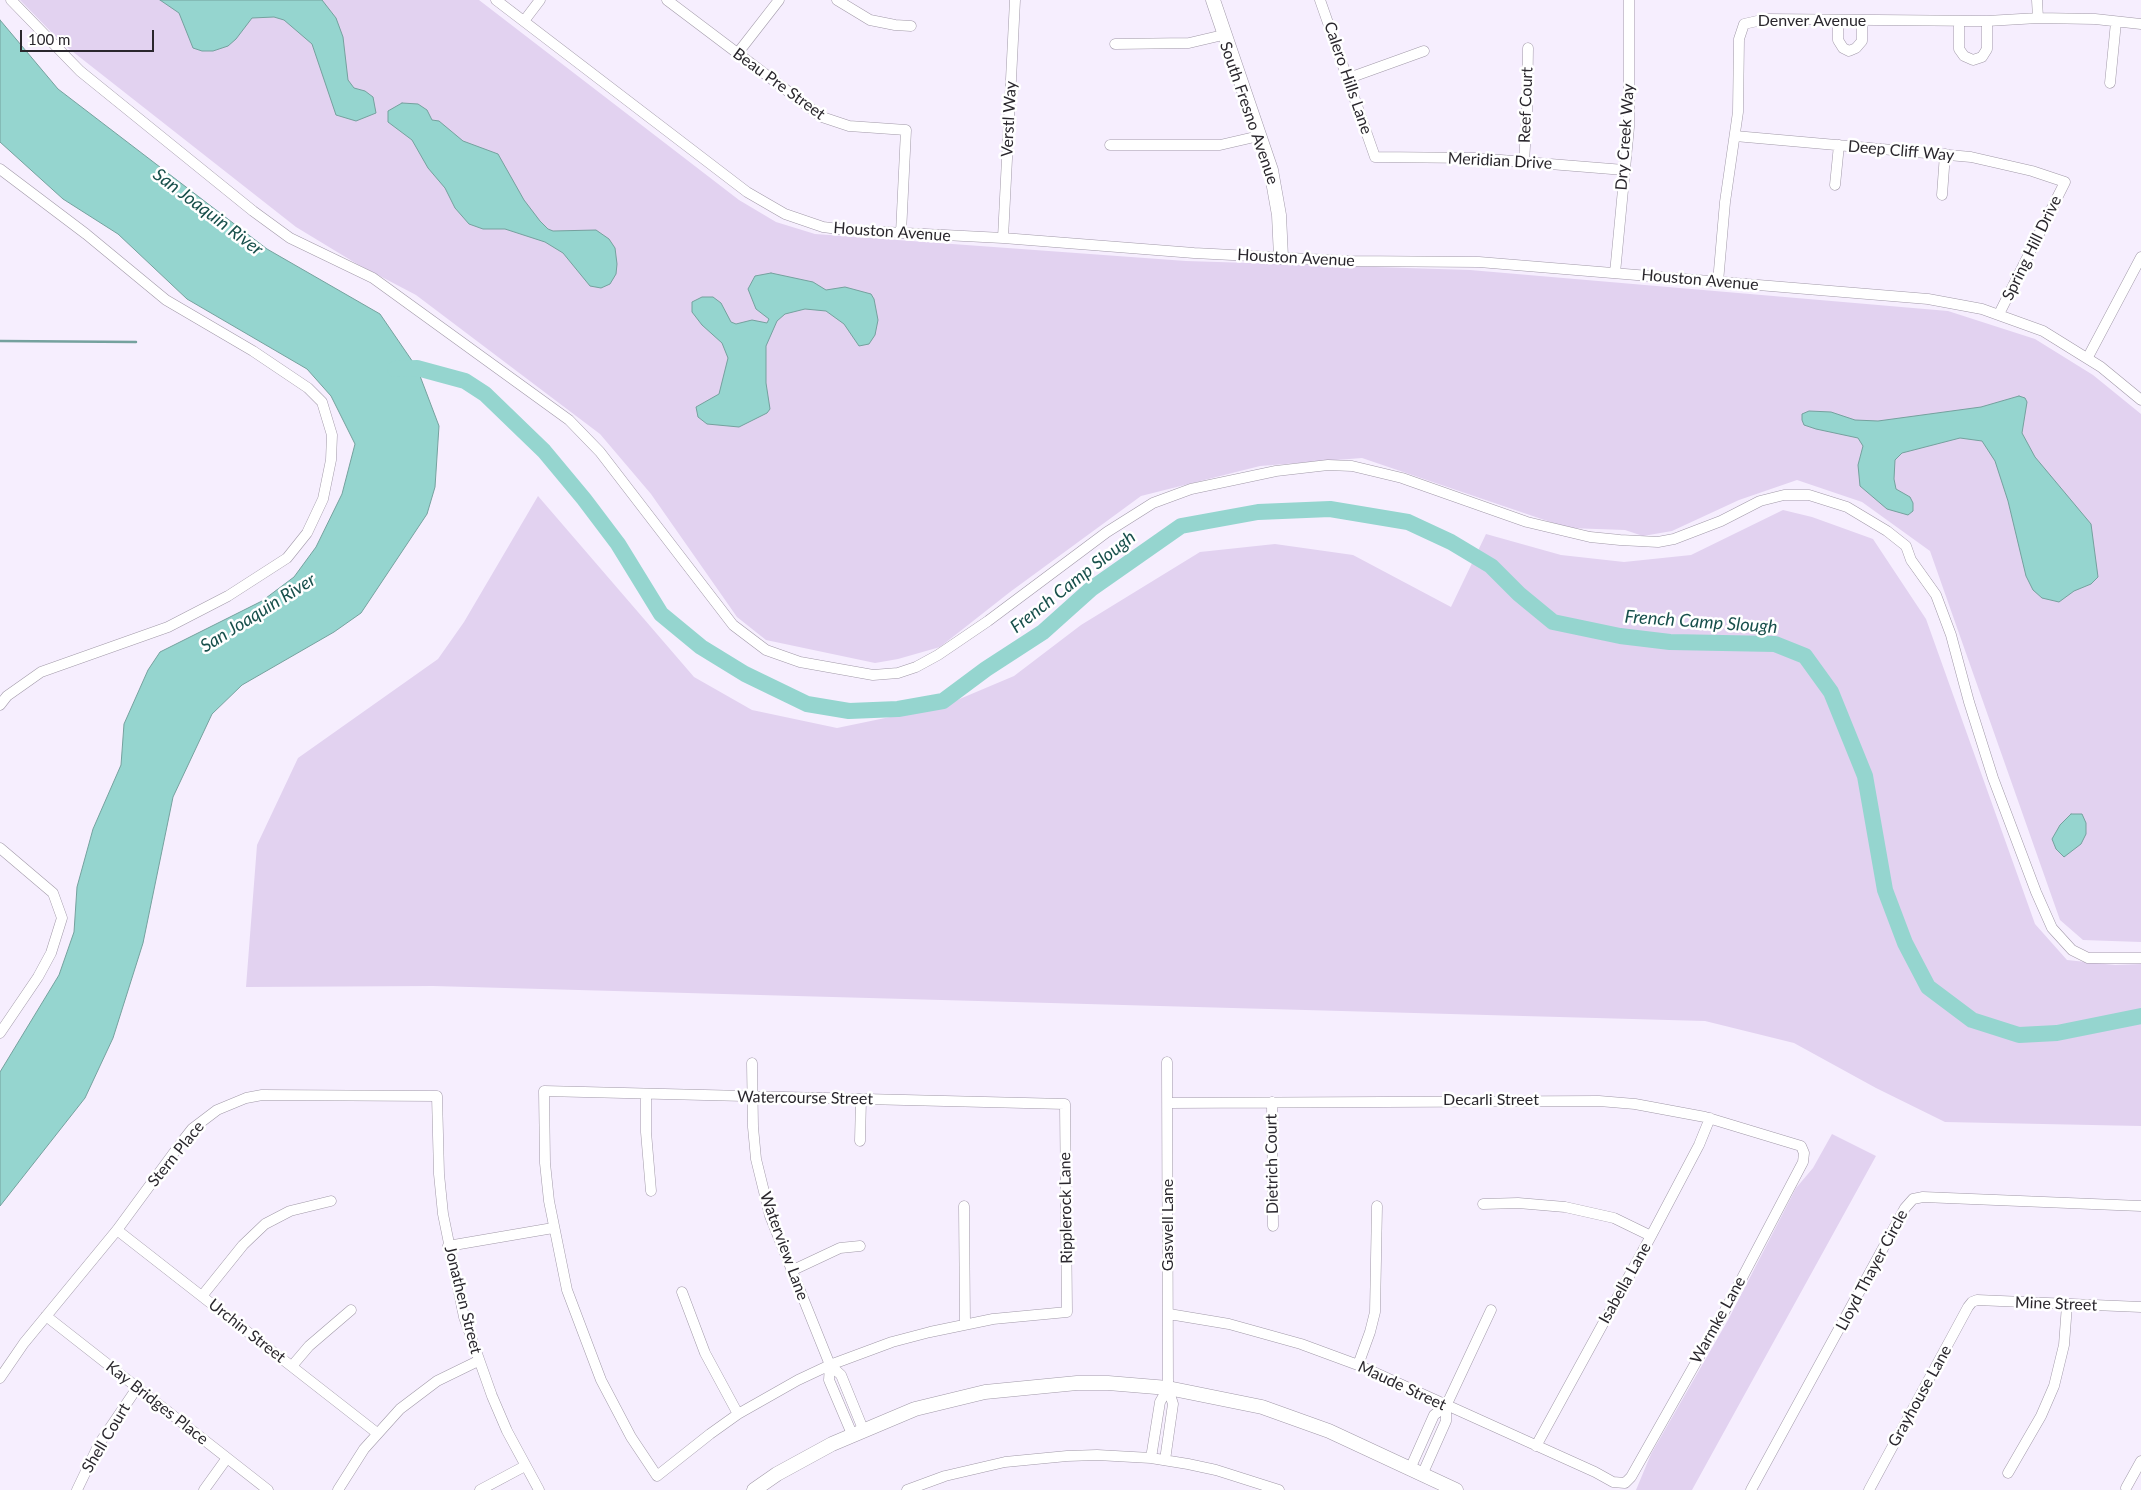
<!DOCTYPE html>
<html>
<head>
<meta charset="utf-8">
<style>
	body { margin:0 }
	#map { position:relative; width:2141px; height:1490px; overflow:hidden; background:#f6eefe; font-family:Lato,sans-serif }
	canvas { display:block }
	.scale { position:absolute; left:20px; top:30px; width:134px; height:22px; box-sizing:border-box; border:2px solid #2a272d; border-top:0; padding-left:6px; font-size:15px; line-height:18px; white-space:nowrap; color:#2a272d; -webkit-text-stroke:4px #fff; paint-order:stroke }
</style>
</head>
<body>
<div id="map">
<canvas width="2141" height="1490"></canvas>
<div class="scale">100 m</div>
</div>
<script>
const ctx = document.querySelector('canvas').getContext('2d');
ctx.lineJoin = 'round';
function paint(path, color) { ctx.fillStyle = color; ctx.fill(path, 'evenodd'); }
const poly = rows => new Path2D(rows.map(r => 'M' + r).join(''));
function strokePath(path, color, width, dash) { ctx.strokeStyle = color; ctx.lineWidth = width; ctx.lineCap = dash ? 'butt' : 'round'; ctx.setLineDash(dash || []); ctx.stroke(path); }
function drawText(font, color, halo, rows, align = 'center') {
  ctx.font = font + ' Lato,sans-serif'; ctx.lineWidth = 5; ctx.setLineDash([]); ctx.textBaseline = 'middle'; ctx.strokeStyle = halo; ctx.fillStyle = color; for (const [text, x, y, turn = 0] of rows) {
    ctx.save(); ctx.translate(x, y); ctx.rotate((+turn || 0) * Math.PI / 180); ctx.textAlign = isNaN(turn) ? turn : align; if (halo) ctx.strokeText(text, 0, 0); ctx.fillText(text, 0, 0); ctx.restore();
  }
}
paint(poly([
	[20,0,479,0,739,200,776,222,815,234,1186,261,1470,270,1948,311,2035,339,2093,375,2141,414,2141,942,2083,940,2060,920,1930,551,1862,502,1797,480,1739,500,1672,531,1643,536,1625,530,1568,528,1362,458,1260,466,1141,496,1010,592,940,647,898,659,875,663,766,640,737,617,651,494,600,434,416,295,357,264,296,227,63,44],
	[538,496,694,677,752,710,837,728,943,706,1014,676,1081,625,1200,552,1275,544,1353,555,1451,607,1486,534,1561,555,1624,562,1691,555,1783,510,1812,517,1873,539,1926,619,2035,924,2067,960,2115,965,2141,964,2141,1126,1945,1122,1876,1088,1794,1043,1705,1021,433,986,246,987,257,845,298,758,438,659,464,622],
	[1832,1134,1876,1156,1692,1490,1636,1490,1651,1454,1728,1320,1796,1188,1813,1168]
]), '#e2d2f0');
const water = poly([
	[160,0,322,0,336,18,343,37,348,80,354,88,365,91,373,97,376,113,356,121,336,115,312,44,284,20,274,17,252,18,236,39,228,46,213,51,202,51,193,48,179,13,160,0],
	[0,20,58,89,267,249,380,314,417,368,439,426,435,487,427,514,361,613,334,632,242,685,212,714,173,797,143,943,113,1038,85,1098,0,1206,0,1072,59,975,74,932,77,887,93,829,121,765,124,724,148,670,160,652,262,601,294,577,316,547,342,494,355,444,331,396,307,369,187,299,118,234,63,199,0,142,0,20],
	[402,103,418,104,427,110,432,120,439,121,463,141,498,154,524,200,540,221,548,229,553,231,596,230,609,239,615,248,617,264,616,274,610,284,601,288,590,286,563,253,545,242,505,229,483,229,469,224,455,208,445,188,428,168,412,140,388,122,388,111,402,103],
	[771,273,813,282,826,290,845,287,871,294,874,299,878,320,875,335,869,344,859,346,844,324,826,311,805,309,785,314,777,321,766,346,766,383,770,409,767,413,739,427,707,424,698,417,696,407,719,394,728,358,722,343,702,325,692,312,692,302,702,297,713,297,721,303,731,322,736,324,752,320,767,323,769,319,756,309,748,289,755,276,771,273],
	[2019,396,2025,398,2027,402,2022,433,2035,457,2091,524,2098,577,2091,584,2074,591,2059,602,2042,598,2033,590,2026,576,2008,501,1995,461,1982,441,1960,438,1902,453,1895,460,1894,479,1896,489,1910,497,1913,503,1913,511,1908,515,1887,509,1860,486,1858,465,1863,446,1858,438,1816,429,1804,425,1802,420,1802,414,1809,411,1831,412,1855,420,1878,421,1981,407,2019,396],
	[2071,814,2082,814,2086,823,2086,834,2081,844,2064,857,2056,849,2052,839,2060,825,2071,814]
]);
paint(water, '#95d5cf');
strokePath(water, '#75a19e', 1);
strokePath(poly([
	[0,341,136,342]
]), '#75a19e', 2.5);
strokePath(poly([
	[395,369,417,368,465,381,485,394,544,451,584,499,618,544,661,614,701,647,745,674,807,704,849,711,898,709,943,701,986,669,1043,632,1091,589,1181,526,1258,512,1330,509,1408,522,1451,542,1491,566,1519,594,1553,622,1620,636,1670,642,1775,644,1805,656,1831,692,1865,776,1885,890,1905,943,1928,987,1972,1020,2019,1035,2057,1033,2141,1016]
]), '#95d5cf', 16);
const minor = poly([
	[11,0,80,71,253,211,290,238,373,278,569,420,600,452,733,625,766,650,800,662,873,675,898,673,916,667,938,655,988,621,1107,532,1153,503,1191,489,1276,471,1328,465,1352,466,1402,478,1527,522,1590,537,1620,540,1658,542,1674,539,1721,521,1760,501,1784,495,1809,495,1847,507,1887,531,1906,546,1911,560,1936,595,1951,635,1969,702,1993,778,2036,892,2052,928,2072,950,2088,958,2141,958],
	[496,0,747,192,785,214,823,227,846,230,1003,238,1194,253,1348,261,1479,262,1928,299,1982,309,2043,331,2101,367,2141,400],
	[667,0,822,117,849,126,906,130,901,233],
	[837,0,870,20,895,25,911,26],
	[1320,0,1375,157,1476,158,1624,170],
	[2037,0,2038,18],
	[1838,20,1838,40,1843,48,1849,51,1856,48,1862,41,1862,20],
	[524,21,540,0],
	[1959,21,1959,49,1964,56,1973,60,1982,57,1987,49,1987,21],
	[1115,44,1189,43,1223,35],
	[737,54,779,0],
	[1349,78,1424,51],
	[2110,83,2116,22],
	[1735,136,1971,157,2032,171,2065,182,1999,314],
	[1110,145,1220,145,1259,136],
	[1524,162,1527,114,1528,48],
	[0,169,86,234,166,300,253,351,308,388,322,402,332,435,331,460,323,499,307,533,287,558,228,596,168,627,41,672,7,696,0,705],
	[1835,185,1839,145],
	[1942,195,1945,154],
	[1003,238,1015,0],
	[1615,273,1629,127,1629,0],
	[1718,282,1725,202,1738,112,1739,39,1744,24,1766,19,1987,21,2038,18,2095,19,2141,24],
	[2088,357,2141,257],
	[0,848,53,893,62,918,51,953,38,977,0,1033],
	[752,1063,753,1127,756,1159,770,1216,830,1365,841,1375,863,1429],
	[544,1091,1065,1104,1067,1312,993,1319,930,1332,892,1342,830,1365,798,1380,738,1414,710,1434,657,1476,631,1437,601,1380,567,1290,549,1201,545,1163,544,1091],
	[646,1094,646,1132,651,1191],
	[1272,1102,1273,1226],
	[1168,1103,1599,1101,1635,1104,1705,1117,1801,1146,1804,1153,1803,1162,1721,1318,1631,1477,1625,1483,1613,1482,1595,1472,1358,1365,1301,1344,1229,1324,1169,1314],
	[860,1141,861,1099],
	[1483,1204,1518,1203,1565,1207,1614,1218,1651,1236],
	[964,1206,965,1324],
	[117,1230,377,1433],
	[448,1246,553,1228],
	[791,1271,840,1248,860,1246],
	[682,1292,705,1353,738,1414],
	[202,1296,243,1245,265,1224,290,1211,331,1201],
	[46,1316,268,1490],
	[830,1365,829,1380,852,1434],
	[1358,1365,1370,1332,1375,1312,1377,1206],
	[292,1366,309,1346,351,1310],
	[0,1378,24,1343,117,1230,181,1143,192,1129,217,1110,246,1098,262,1095,437,1096,439,1174,443,1214,464,1317,492,1396,507,1431,539,1490],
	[1536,1446,1651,1236,1699,1145,1710,1118],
	[1151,1458,1160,1402,1168,1388],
	[1165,1460,1173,1404,1168,1388,1167,1062],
	[1410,1469,1434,1415,1446,1406],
	[2008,1473,2041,1416,2054,1386,2064,1345,2067,1305],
	[1422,1475,1446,1421,1446,1406,1491,1310],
	[2126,1488,2141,1461],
	[77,1490,99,1444,137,1388],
	[204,1490,227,1458],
	[338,1490,364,1449,400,1409,437,1381,478,1361],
	[480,1490,525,1466],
	[907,1490,945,1476,1005,1462,1067,1456,1097,1455,1151,1458,1188,1464,1216,1470,1279,1490],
	[1751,1490,1905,1208,1913,1199,1923,1197,2141,1206],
	[1869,1490,1968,1307,1972,1302,1977,1300,2141,1307]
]);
const tertiary = poly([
	[1213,0,1271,170,1279,215,1281,257],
	[754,1490,777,1474,832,1444,915,1409,985,1392,1077,1383,1108,1383,1168,1388,1262,1407,1329,1431,1456,1490]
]);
strokePath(minor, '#a199a8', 11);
strokePath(tertiary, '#a199a8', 15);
strokePath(minor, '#fff', 10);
strokePath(tertiary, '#fff', 14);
drawText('16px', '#2a272d', '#fff', [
	["Denver Avenue",1812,21],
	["Calero Hills Lane",1348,78,71],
	["Beau Pre Street",779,84,36],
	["Reef Court",1526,105,-88],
	["South Fresno Avenue",1249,113,71],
	["Verstl Way",1009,119,-87],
	["Dry Creek Way",1625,137,-86],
	["Deep Cliff Way",1901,151,5],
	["Meridian Drive",1500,161,3],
	["Houston Avenue",892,232,4],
	["Spring Hill Drive",2032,248,-64],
	["Houston Avenue",1296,258,3],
	["Houston Avenue",1700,280,5],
	["Watercourse Street",805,1098,1],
	["Decarli Street",1491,1100],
	["Stern Place",176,1154,-51],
	["Dietrich Court",1272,1164,-91],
	["Ripplerock Lane",1066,1208,-91],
	["Gaswell Lane",1168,1225,-90],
	["Waterview Lane",784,1246,70],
	["Lloyd Thayer Circle",1872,1270,-62],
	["Isabella Lane",1625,1283,-61],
	["Jonathen Street",463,1300,76],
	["Mine Street",2056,1304,2],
	["Warmke Lane",1718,1320,-61],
	["Urchin Street",247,1331,38],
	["Maude Street",1402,1386,25],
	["Grayhouse Lane",1920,1396,-61],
	["Kay Bridges Place",157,1403,38],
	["Shell Court",106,1438,-59]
]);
drawText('italic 18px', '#174f4b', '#fff', [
	["San Joaquin River",208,212,37],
	["French Camp Slough",1073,582,-38],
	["San Joaquin River",258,613,-32],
	["French Camp Slough",1701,622,4]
]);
</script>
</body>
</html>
